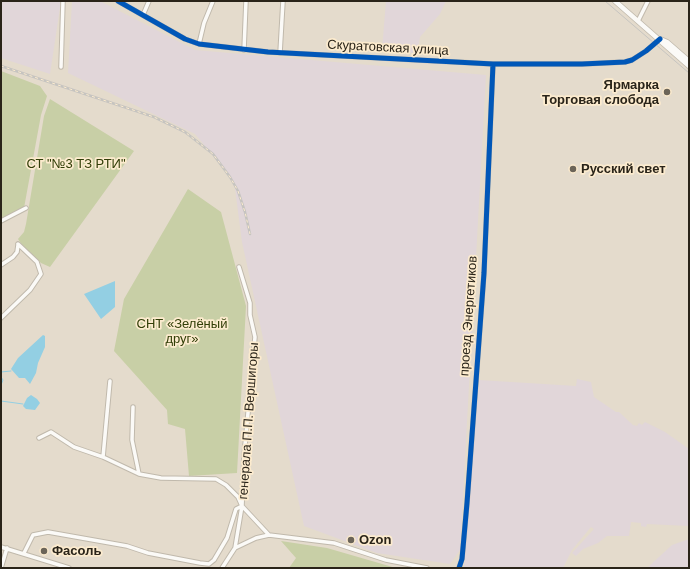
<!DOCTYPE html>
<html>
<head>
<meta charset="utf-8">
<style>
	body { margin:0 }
	#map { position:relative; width:690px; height:569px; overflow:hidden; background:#e4dbcc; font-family:Arial,sans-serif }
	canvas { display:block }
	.frame { position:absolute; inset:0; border:2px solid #2a2419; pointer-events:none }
</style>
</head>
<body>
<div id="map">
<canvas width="690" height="569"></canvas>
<div class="frame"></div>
</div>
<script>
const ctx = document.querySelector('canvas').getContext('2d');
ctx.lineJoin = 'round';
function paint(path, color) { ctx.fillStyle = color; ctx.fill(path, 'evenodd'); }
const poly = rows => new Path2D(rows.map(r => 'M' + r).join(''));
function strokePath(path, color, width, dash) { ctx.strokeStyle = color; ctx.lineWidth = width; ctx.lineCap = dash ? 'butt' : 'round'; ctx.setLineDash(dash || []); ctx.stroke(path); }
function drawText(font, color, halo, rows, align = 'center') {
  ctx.font = font + ' Arial,sans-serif'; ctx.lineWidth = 3.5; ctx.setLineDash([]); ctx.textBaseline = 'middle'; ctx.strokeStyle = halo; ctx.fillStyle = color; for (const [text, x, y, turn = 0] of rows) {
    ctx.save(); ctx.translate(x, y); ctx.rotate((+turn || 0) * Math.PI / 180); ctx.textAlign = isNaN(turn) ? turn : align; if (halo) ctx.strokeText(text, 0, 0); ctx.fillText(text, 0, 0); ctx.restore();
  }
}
paint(poly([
	[1,1,61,1,50,74,1,58],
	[72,1,100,1,195,50,486,75,460,550,450,564,377,553,304,526,242,242,234,181,195,134,68,73],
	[386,1,446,1,440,14,420,37,417,53,382,50],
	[577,379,591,382,594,397,616,412,619,412,633,425,637,426,639,423,642,425,645,422,665,432,689,449,689,526,647,524,646,527,641,526,641,523,631,522,629,536,607,536,598,543,583,549,576,556,572,553,594,529,591,527,572,550,563,568,464,568,479,380,576,386],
	[689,539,689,568,647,568,672,545]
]), '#e1d6d9');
paint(poly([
	[1,71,40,86,47,96,41,115,24,208,1,220],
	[50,99,134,151,50,267,41,263,22,245,18,239,24,232,26,224,44,116],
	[188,189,221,212,246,306,237,473,189,476,185,429,168,424,167,410,114,351,124,299],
	[281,541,327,548,396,568,289,568,296,558]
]), '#c8cfa6');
paint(poly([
	[115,281,115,307,101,319,84,294],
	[43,335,45,336,45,347,38,363,36,373,30,384,25,378,19,378,11,369,18,358],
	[31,395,37,399,40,403,35,410,26,409,23,406,27,398]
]), '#93cfe3');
strokePath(poly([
	[1,372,11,371],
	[1,377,3,380,1,385],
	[1,401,23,404]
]), '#93cfe3', 1);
const minor = poly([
	[118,1,185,39,199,44,268,52,493,64,582,64,625,62,632,60,646,51,660,39],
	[143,15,149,1],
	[638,21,648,1],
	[199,44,204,23,213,1],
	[244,50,246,1],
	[280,53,283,1],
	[61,67,63,1],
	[1,221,26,208],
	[1,265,13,257,17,252,18,245],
	[1,318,30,290,41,274,37,262,18,244],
	[133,407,132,440,139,474],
	[39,438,51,432,74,447,103,457,139,474,161,478,216,479,226,485,238,497,242,506,269,535],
	[103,457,110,381],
	[1,547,69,568],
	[235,548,242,506,244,456,255,337,250,315,250,303,239,267],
	[24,553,33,535,48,532,127,546,148,553,200,563,209,564,214,560,227,538,236,509,242,506],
	[1,568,7,548],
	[222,568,235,548,256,538,269,535,334,543,386,560,427,568],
	[459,568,462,559,467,503,484,273,493,64]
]);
const major = poly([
	[615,1,689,66],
	[660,39,667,42,689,61]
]);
strokePath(minor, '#c0b9ac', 5.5);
strokePath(major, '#c0b9ac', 6);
strokePath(minor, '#fbfaf7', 3.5);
strokePath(major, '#fbfaf7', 4.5);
strokePath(poly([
	[605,1,689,73]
]), '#c6c4c0', 1);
const rail = poly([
	[1,66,154,117,185,132,213,154,230,177,238,191,245,212,250,234]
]);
strokePath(rail, '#c6c4c0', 2.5);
strokePath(rail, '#fcebce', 1, [3]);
strokePath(poly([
	[118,1,185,39,199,44,268,52,493,64,582,64,625,62,632,60,646,51,660,39],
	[459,568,462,559,467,503,484,273,493,64]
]), '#0057b8', 5);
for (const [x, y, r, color] of [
	[667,92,4,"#6b6458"],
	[573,169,4,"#6b6458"],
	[351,540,4,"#6b6458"],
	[44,551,4,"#6b6458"]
]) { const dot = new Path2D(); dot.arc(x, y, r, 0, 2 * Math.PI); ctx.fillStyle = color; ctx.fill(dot); strokePath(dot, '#fcebce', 1.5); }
drawText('13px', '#2a2419', '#fcebce', [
	["Скуратовская улица",388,48,3],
	["проезд Энергетиков",469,316,-86],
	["генерала П.П. Вершигоры",249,421,-86]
]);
drawText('bold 13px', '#2a2419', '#fcebce', [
	["Ярмарка",659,85,"right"],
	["Торговая слобода",659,100,"right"],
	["Русский свет",581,169],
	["Ozon",359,540],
	["Фасоль",52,551]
], 'left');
drawText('13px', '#313e07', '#fcebce', [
	["СТ \"№3 ТЗ РТИ\"",76,164],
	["СНТ «Зелёный",182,324],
	["друг»",182,339]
]);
</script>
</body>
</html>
